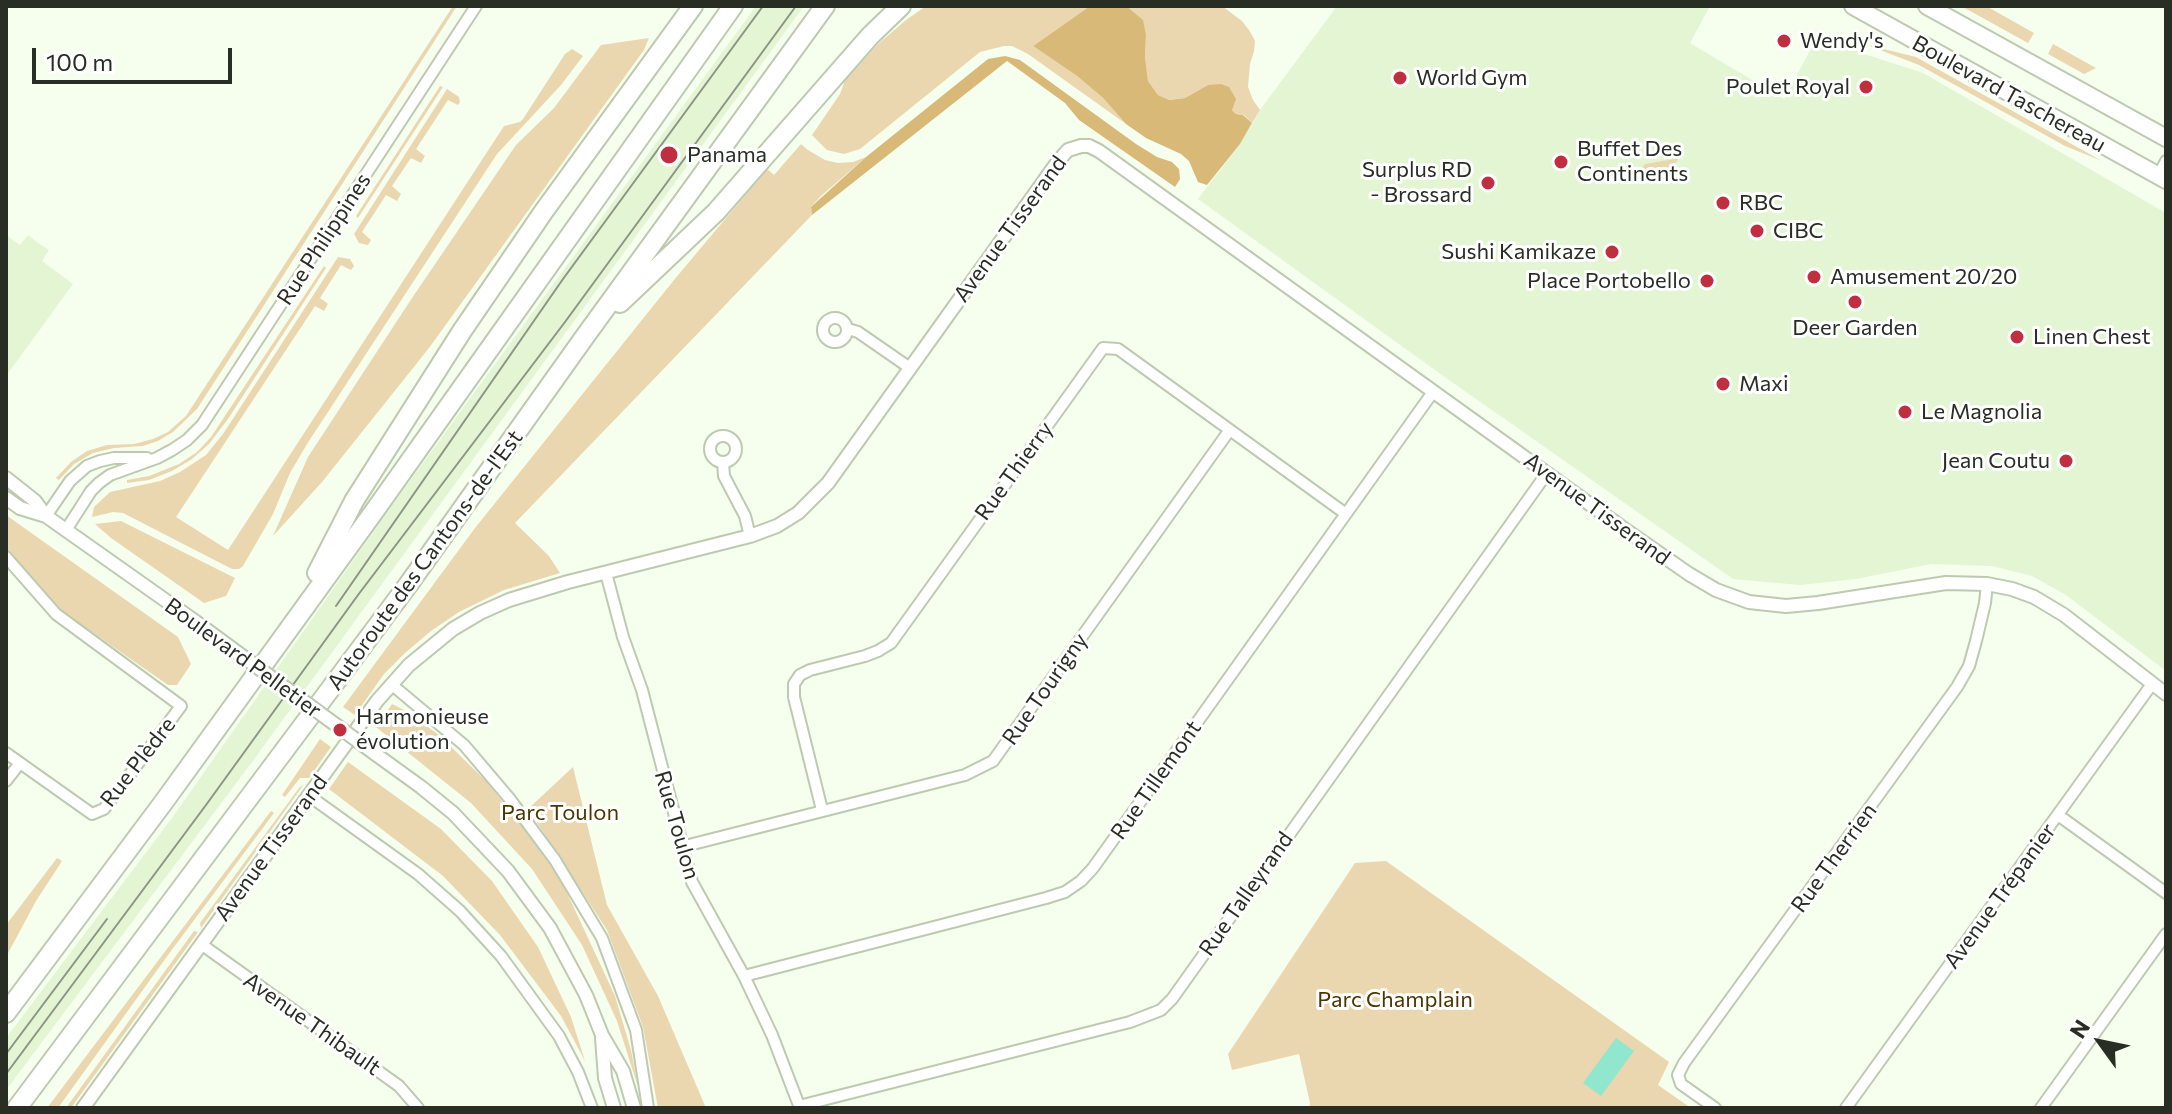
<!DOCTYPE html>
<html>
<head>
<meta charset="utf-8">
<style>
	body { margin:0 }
	#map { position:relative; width:2172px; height:1114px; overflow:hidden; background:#f6feee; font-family:Commissioner,sans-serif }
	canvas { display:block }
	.frame { position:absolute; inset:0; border:8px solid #292e24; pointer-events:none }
	.north { position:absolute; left:2060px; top:1002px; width:80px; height:80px; -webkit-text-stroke:6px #fff; paint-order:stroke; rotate:303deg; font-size:22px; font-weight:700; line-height:32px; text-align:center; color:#292e24 }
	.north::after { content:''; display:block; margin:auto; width:28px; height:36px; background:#292e24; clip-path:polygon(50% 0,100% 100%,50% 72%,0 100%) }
	.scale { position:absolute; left:32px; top:48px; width:200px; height:36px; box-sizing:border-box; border:4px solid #292e24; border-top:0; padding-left:10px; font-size:24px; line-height:28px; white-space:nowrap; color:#292e24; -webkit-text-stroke:6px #fff; paint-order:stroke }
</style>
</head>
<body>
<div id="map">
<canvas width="2172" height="1114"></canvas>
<div class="frame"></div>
<div class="north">N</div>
<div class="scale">100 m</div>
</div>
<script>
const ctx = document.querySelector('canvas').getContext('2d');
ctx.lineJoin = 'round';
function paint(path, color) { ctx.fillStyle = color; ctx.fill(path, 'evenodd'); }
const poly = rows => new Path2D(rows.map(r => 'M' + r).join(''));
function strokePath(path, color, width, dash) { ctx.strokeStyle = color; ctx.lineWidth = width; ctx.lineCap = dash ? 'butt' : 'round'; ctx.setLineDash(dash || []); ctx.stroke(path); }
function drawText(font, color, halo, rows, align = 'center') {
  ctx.font = font + ' Commissioner,sans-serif'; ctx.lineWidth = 6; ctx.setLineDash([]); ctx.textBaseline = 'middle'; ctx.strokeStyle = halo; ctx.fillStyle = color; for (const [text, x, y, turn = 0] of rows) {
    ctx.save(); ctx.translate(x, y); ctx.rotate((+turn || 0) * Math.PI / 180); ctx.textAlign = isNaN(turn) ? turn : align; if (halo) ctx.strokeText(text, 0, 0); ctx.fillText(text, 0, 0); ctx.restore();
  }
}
paint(poly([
	[756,6,804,6,252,762,6,1090,6,1038,172,818,388,511],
	[1337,6,1710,6,1690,43,1784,99,1820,32,1833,41,1864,54,1923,73,2166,213,2166,671,2066,595,2032,576,1992,566,1931,564,1856,579,1800,585,1733,579,1432,368,1198,199,1240,144,1260,110],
	[6,235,20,245,28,235,38,243,49,250,42,261,73,284,6,376]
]), '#e3f5d2');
paint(poly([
	[453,6,457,6,197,409,173,432,158,441,143,446,114,448,93,453,74,464,59,480,56,478,71,462,87,451,107,445,134,444,153,439,168,432,186,416],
	[926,6,1090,6,1033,46,1077,76,1103,98,1126,124,1028,54,1012,46,1004,46,980,52,860,149,844,154,827,150,812,135,840,94,845,80,878,44,906,20],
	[1126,6,1222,6,1242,21,1249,30,1255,41,1254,51,1250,64,1248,87,1253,100,1260,110,1252,123,1244,115,1236,114,1208,85,1185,98,1168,100,1158,95,1148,81,1145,57,1146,35],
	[1961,6,1986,6,2034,33,2028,43],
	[649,38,644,50,429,348,322,482,273,536,308,457,412,298,516,145,554,108,601,45],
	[2053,44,2096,68,2084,74,2048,54],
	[1867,45,1916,57,2102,161,2065,146,1919,65],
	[572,49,583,56,561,85,497,154,307,444,290,473,273,514,243,566,239,569,232,569,123,513,113,512,92,517,94,507,110,492,160,481,180,472,206,455,223,434,338,257,350,259,354,266,351,270,341,265,320,298,328,304,324,311,315,306,176,517,228,550,504,126,520,122,523,119,565,54],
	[440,86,443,87,358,218,356,216],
	[447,89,459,97,460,102,458,105,448,100,416,149,425,156,421,163,411,158,392,186,401,194,397,201,386,195,362,232,371,240,368,245,359,243,354,234],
	[801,144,808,150,825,160,838,163,853,162,866,157,821,196,811,207,812,215,515,523,549,556,560,573,504,590,459,612,431,631,405,653,384,674,355,715,343,707,475,528,674,280,767,169,774,175],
	[1679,158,1662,182,1641,169,1645,164],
	[324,266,326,268,228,419,209,444,192,459,172,471,149,480,127,483,127,480,149,476,179,464,197,452,211,437],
	[6,515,178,637,191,664,177,685,168,685,59,609,6,549],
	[121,521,235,578,226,596,204,603,111,538,95,524],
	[392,704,408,712,440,736,485,780,527,832,562,882,615,996,631,1050,638,1087,617,1021,582,945,532,869,471,803,376,727],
	[320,739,331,747,309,778,300,778,285,797,282,795],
	[348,762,441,829,492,881,538,947,571,1017,585,1061,561,1016,500,935,443,876,329,789],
	[573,767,607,905,658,996,706,1108,658,1108,643,1027,607,930,528,809],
	[304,784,201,928,200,923,299,788],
	[271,811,274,813,168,955,58,1108,47,1108],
	[57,858,62,861,36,901,6,957,6,925],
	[1386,861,1669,1062,1658,1085,1691,1108,1309,1108,1310,1103,1299,1054,1232,1070,1228,1054,1355,863],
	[194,931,198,932,71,1108,66,1108]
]), '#ead7af');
paint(poly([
	[1090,6,1126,6,1143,20,1146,35,1145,57,1148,81,1158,95,1169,100,1185,98,1208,85,1221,84,1229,87,1236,99,1232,110,1236,114,1243,115,1252,123,1240,144,1207,185,1198,182,1189,161,1181,154,1146,138,1126,124,1103,98,1077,76,1033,46],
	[1005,56,1020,60,1136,144,1157,157,1172,162,1179,169,1180,179,1175,187,1079,120,1065,103,1007,61,812,215,811,207,866,157,988,59]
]), '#d9b977');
paint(poly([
	[1616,1038,1634,1051,1601,1096,1583,1083]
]), '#90e7cd');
const minor = poly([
	[2158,176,2166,161],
	'823 330a12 12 0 1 1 24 0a12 12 0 1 1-24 0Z',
	[848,329,858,332,910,368],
	'710 449a13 13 0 1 1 26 0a13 13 0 1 1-26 0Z',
	[723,462,724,476,745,516,750,536],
	[46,516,70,481,87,466,100,461,114,458,147,458],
	[66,530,91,491,99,483,110,475,157,458,172,450,187,440,202,425,476,6],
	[6,557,56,614,181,706,104,809,92,814,6,753],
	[606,573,623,637,642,690,692,882,744,976,772,1035,800,1108],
	[391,684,464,745,509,798,555,860,602,938,636,1030,648,1108],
	[6,781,20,763],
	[308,795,418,874,460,911,501,956,559,1036,578,1072,592,1108],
	[822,810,794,697,794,684,800,675,810,670,865,656,878,651,891,643,1103,348,1118,349,1346,514],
	[2058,815,2166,893],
	[681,847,965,775,993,761,1229,431],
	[201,944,399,1086,418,1108],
	[744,976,1046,898,1065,892,1081,881,1093,868,1433,392],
	[799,1106,1130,1022,1161,1010,1172,999,1547,473],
	[1715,1108,1681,1084,1678,1075,1684,1063,1957,687,1969,666,1976,641,1985,603,1987,584],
	[1846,1108,2152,684],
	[2041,1108,2166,934]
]);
const tertiary = poly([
	[6,478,35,501,46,516],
	[6,498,20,508,46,516,196,622],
	[374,753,421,787,453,813,508,871,550,928,586,995,602,1035,623,1071,634,1108],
	[602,1038,605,1078,614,1108],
	[83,1108,377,701,409,665,453,629,480,613,509,600,568,582,750,536,777,526,798,513,828,483,1059,160,1068,150,1081,146,1089,146,1099,151,1627,531,1689,574,1716,590,1749,602,1786,606,1818,603,1946,583,1987,584,2012,589,2034,597,2064,615,2166,694]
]);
const primary = poly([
	[1853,6,2166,180],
	[1927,6,2166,138]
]);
const motorway = poly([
	[620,303,716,212,870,36,901,6],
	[317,573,354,501,462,331,544,211,693,6],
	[6,1013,163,803,373,513,733,6],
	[17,1108,408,585,586,335,825,6]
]);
strokePath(minor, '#bdcab0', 14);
strokePath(tertiary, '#bdcab0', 16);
strokePath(primary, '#bdcab0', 20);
strokePath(motorway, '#bdcab0', 22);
strokePath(minor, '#fff', 10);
strokePath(tertiary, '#fff', 12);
strokePath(primary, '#fff', 16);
strokePath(motorway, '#fff', 18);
strokePath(poly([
	[336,606,563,279,763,6],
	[6,1054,107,919],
	[6,1074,206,805,358,595,565,322,796,6]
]), '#8d9487', 2);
const tertiaryBridge = poly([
	[196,622,374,753]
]);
strokePath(tertiaryBridge, '#bdcab0', 16, []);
strokePath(tertiaryBridge, '#fff', 12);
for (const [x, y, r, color] of [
	[1784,41,8,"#bf2f3f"],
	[1400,78,8,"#bf2f3f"],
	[1866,87,8,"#bf2f3f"],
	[669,155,10,"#bf2f3f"],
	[1561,162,8,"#bf2f3f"],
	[1488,183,8,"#bf2f3f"],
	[1723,203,8,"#bf2f3f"],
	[1757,231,8,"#bf2f3f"],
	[1612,252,8,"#bf2f3f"],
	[1814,277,8,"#bf2f3f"],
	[1707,281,8,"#bf2f3f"],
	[1855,302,8,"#bf2f3f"],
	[2017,337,8,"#bf2f3f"],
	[1723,384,8,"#bf2f3f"],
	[1905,412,8,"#bf2f3f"],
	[2066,461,8,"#bf2f3f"],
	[340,730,8,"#bf2f3f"]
]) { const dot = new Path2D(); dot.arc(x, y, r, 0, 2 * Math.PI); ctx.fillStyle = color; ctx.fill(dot); strokePath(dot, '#fff', 3); }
drawText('22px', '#292e24', '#fff', [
	["Wendy's",1800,41],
	["World Gym",1416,78],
	["Poulet Royal",1850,87,"right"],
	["Buffet Des",1577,149],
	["Continents",1577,174],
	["Panama",687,155],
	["Surplus RD",1472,170,"right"],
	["- Brossard",1472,195,"right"],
	["RBC",1739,203],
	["CIBC",1773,231],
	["Sushi Kamikaze",1596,252,"right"],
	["Amusement 20/20",1830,277],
	["Place Portobello",1691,281,"right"],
	["Deer Garden",1855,328,"center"],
	["Linen Chest",2033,337],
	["Maxi",1739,384],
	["Le Magnolia",1921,412],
	["Jean Coutu",2050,461,"right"],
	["Harmonieuse",356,717],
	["évolution",356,742]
], 'left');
drawText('22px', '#292e24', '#fff', [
	["Boulevard Taschereau",2009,94,29],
	["Avenue Tisserand",1010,229,-54],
	["Rue Philippines",324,239,-57],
	["Rue Thierry",1014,471,-54],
	["Avenue Tisserand",1597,509,36],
	["Autoroute des Cantons-de-l'Est",425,560,-54],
	["Boulevard Pelletier",243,658,36],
	["Rue Tourigny",1045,689,-55],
	["Rue Plèdre",138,762,-52],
	["Rue Tillemont",1156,780,-55],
	["Rue Toulon",677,825,74],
	["Avenue Tisserand",271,848,-54],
	["Rue Therrien",1834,858,-54],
	["Rue Talleyrand",1246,894,-55],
	["Avenue Trépanier",2000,896,-54],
	["Avenue Thibault",312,1024,35]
]);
drawText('22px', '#4b3600', '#fff', [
	["Parc Toulon",560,813],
	["Parc Champlain",1395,1000]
]);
</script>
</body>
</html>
